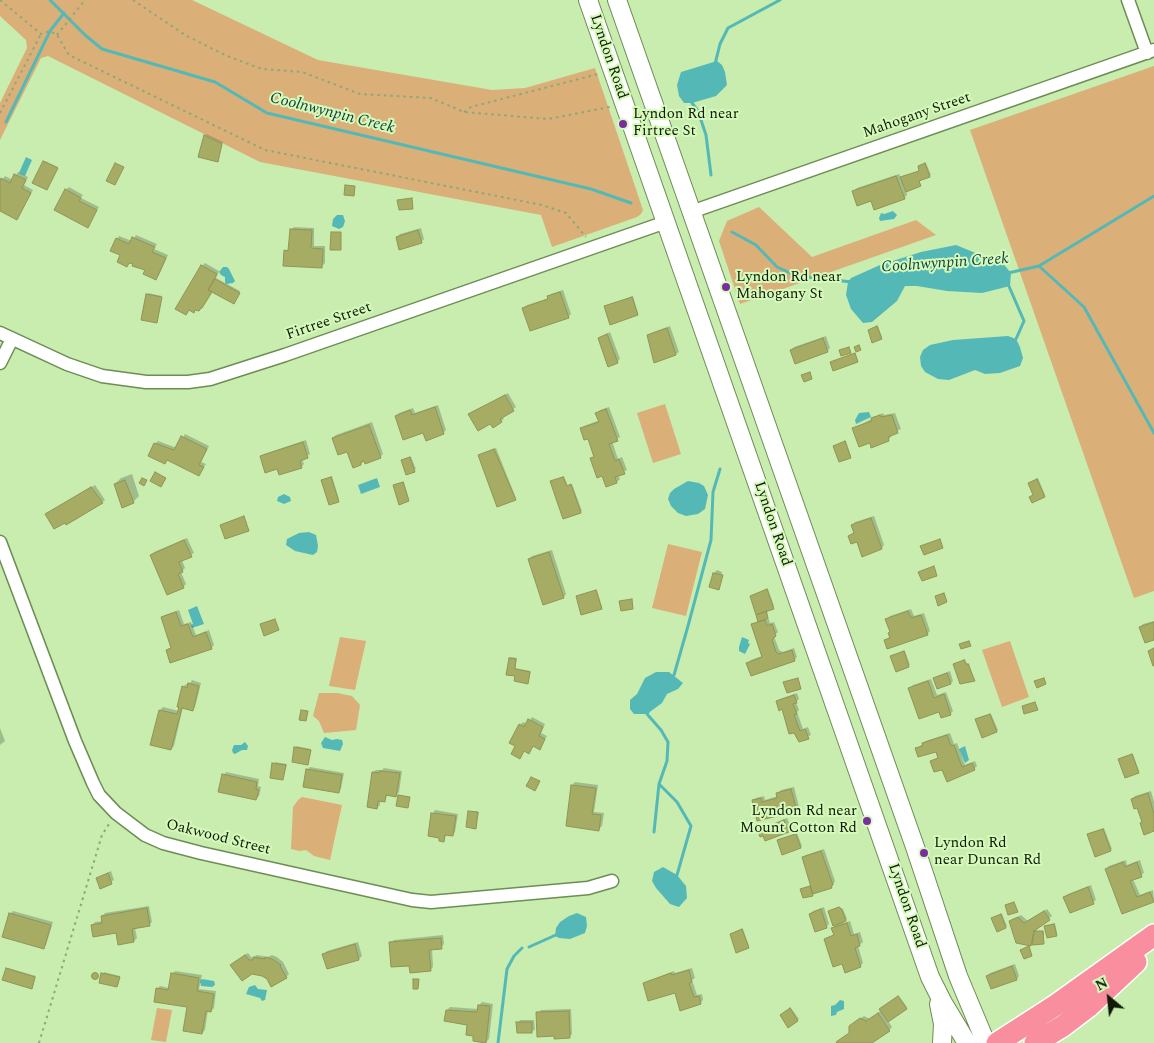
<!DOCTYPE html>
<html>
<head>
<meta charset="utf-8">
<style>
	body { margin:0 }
	#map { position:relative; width:1154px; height:1043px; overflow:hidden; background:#c9ecaf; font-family:Spectral,serif }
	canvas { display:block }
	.north { position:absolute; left:1084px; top:973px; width:50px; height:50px; -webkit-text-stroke:4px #d6fabc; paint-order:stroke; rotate:332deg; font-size:14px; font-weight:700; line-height:20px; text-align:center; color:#0f1b05 }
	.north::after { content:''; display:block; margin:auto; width:18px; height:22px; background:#0f1b05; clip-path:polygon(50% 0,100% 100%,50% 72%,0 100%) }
</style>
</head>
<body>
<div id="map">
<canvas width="1154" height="1043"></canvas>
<div class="north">N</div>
</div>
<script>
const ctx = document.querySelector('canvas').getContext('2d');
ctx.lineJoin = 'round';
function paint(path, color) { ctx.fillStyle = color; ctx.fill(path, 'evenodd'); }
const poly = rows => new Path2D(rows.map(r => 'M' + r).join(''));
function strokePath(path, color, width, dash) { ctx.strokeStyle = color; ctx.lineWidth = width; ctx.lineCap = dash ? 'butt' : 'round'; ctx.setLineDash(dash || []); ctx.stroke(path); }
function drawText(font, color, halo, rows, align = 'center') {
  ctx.font = font + ' Spectral,serif'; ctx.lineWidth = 4; ctx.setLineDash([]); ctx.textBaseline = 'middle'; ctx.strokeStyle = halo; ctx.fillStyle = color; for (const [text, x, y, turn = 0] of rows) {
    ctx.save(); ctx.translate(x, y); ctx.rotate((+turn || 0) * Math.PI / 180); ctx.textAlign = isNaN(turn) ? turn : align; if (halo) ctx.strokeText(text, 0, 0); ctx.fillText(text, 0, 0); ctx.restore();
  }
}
paint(poly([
	[0,0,192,0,318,60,492,90,525,88,595,68,643,210,641,214,637,217,552,247,541,215,260,162,48,56,41,58,0,140,0,103,27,48,26,40,0,16],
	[1154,66,1154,591,1134,598,970,130],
	[759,207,812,257,916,220,936,235,740,304,719,241,727,221],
	[665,404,681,454,653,463,637,413],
	[668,544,702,552,686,616,652,608],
	[340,637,366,641,355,690,329,686],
	[1010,641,1029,697,1002,707,982,650],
	[319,693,337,693,352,696,360,705,356,730,324,733,319,721,313,716],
	[302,797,342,805,330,860,314,856,306,850,300,851,291,849,293,807,298,800],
	[157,1008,172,1010,166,1042,151,1040]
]), '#dbaf78');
paint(poly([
	[717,61,722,65,725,72,727,85,716,96,692,103,684,103,679,96,677,85,681,72],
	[26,157,32,160,25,176,19,173],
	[893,211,897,215,894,219,880,221,879,218,881,213,884,214],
	[337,215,343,215,345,221,343,227,339,229,332,226,333,219],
	[956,245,978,254,1000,260,1011,273,1010,286,982,293,947,291,917,286,905,286,897,301,872,322,863,323,851,309,846,295,848,282,851,278,880,265,921,252],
	[223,267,227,267,229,269,235,281,233,283,226,284,225,282,225,277,221,275,219,272],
	[1008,336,1016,339,1020,347,1023,358,1020,366,1000,373,985,374,975,370,949,380,938,379,925,372,921,366,920,357,923,350,930,345,953,340],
	[869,412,871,417,856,424,855,420,859,413],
	[377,478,380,487,361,494,358,485],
	[688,481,699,483,704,486,708,495,705,509,698,514,686,516,678,513,671,506,668,499,670,493,674,489],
	[284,494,290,497,291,501,284,504,277,501,278,497],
	[309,532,316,535,318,546,317,552,313,555,295,551,286,545,287,539,299,533],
	[197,606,204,624,192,628,191,625,193,624,188,610],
	[742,637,749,640,748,643,750,644,745,654,739,651,739,647],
	[656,672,669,672,683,683,678,689,667,694,662,703,647,714,634,714,630,709,630,700,637,694,645,678],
	[325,737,332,740,337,739,342,740,343,744,340,751,323,748,321,743],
	[245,742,248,746,247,750,242,750,235,754,233,753,232,750,234,745,241,745],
	[965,746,969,760,965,763,959,749],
	[663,867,677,875,686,886,687,898,679,907,670,904,656,888,652,881,654,872],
	[577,913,586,917,587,926,585,933,570,939,559,938,555,936,556,928,560,922,569,916],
	[202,979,214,981,215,985,212,987,201,986,200,981],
	[255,985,258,989,267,990,265,1000,262,1001,260,998,246,994,249,987],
	[840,1000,844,1001,844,1009,837,1012,836,1015,831,1016,831,1006,835,1005]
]), '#54b9b6');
paint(poly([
	[206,134,223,142,218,159,205,135],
	[45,161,58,167,48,187,44,162],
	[926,163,931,175,920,179,920,185,906,190,907,195,904,198,871,200,854,191,857,188,899,174,901,178,920,170,920,166],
	[18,172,28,177,24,185,33,190,17,218,0,210,0,183,5,176,13,180],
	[69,187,83,195,81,198,99,207,88,226,66,190],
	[294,227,314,228,314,246,325,246,325,263,322,266,285,251,290,248,291,230],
	[421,228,424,239,421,242,397,237,400,234],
	[136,235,157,244,154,249,168,255,159,275,156,278,147,270,134,264,131,262,127,265,122,254,117,239,119,236,132,241],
	[205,263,219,271,216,278,240,291,235,301,212,291,205,304,199,310,190,309,186,314,202,266],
	[563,290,571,314,568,317,524,308,527,305,549,298,551,294],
	[148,293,162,296,157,321,147,295],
	[633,296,638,313,637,314,606,306],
	[670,326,679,352,676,354,648,336,651,333],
	[878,326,882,337,881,338,870,329],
	[610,332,620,359,617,362,599,338],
	[826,336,830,348,827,351,791,350,794,347],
	[508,393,516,407,502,416,504,419,501,421,491,422,470,414],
	[438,405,446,430,443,433,424,431,396,416,399,413,413,408,415,413],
	[609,407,620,437,612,441,618,459,622,457,627,470,618,475,620,479,617,482,607,486,603,474,592,458,595,455,589,437,581,429,584,426,600,420,597,413,600,410],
	[883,413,884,415,895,413,901,429,890,434,891,437,888,440,870,442,854,428],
	[372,422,383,454,380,457,365,460,361,464,348,450,333,438,336,435],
	[185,434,209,446,201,462,206,464,199,474,155,444,158,441,177,448],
	[306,440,310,454,302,459,304,464,301,467,278,467,261,457,264,454],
	[846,441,851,456,850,457,835,446],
	[496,448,516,498,515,499,479,455],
	[411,457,416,469,407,473,403,459],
	[132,474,139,496,133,502,115,484,121,478],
	[332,476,339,499,338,500,322,480],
	[564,476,568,486,572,484,582,511,580,512,553,481],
	[1038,478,1045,495,1044,496,1034,495,1029,483],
	[404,482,409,499,408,500,395,484],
	[95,485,105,500,102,502,47,514],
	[874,516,884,545,882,548,857,541,849,536,855,532,852,525,855,522],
	[187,538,194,553,182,560,185,568,181,572,186,584,183,587,151,555,154,552],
	[552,550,566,594,564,597,529,559,532,556],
	[717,570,722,572,719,586,720,586,719,588,714,573],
	[768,589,774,606,767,610,768,617,770,623,774,622,778,632,774,636,779,650,783,652,794,648,797,657,795,659,748,663,751,660,762,656,753,625,759,621,751,596],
	[597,590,602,607,601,608,577,596],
	[911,609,914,616,924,613,930,631,927,634,885,640,891,636,891,631,887,619,890,616],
	[179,610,184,624,191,622,196,635,209,630,214,645,211,648,167,650,172,647,162,617,165,615],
	[1154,621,1154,638,1140,627,1143,624],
	[905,651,910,665,896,670,893,655],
	[511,657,517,658,515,668,531,671,528,682,516,675,510,658],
	[965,659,967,664,969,663,974,680,954,664],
	[950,671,953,681,951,683,935,678,938,676],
	[931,679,937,695,946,692,953,711,950,714,939,711,910,688,913,685],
	[192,680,201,683,195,707,192,710,183,707,174,746,171,749,151,744,160,710,163,707,179,711,183,687,186,684,189,685],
	[797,693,799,699,796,702,799,710,797,712,803,729,808,727,811,735,799,741,783,708,777,702,780,699],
	[991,714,998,730,997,731,978,719],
	[532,717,545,724,541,733,547,736,540,748,534,745,529,752,525,750,520,757,517,745,520,725,523,722,527,724],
	[0,728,5,741,0,745],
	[950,733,954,744,957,743,965,765,975,761,977,766,974,769,943,768,932,761,939,757,937,751,916,749,926,741],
	[296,746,311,749,308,763,295,748],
	[1133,754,1139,771,1138,772,1121,759],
	[275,762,287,764,283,779,271,777],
	[310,767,344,773,341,789,338,792,307,770],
	[384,768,402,771,399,792,396,795,388,794,385,800,380,800,380,805,377,808,373,772,376,770,382,770],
	[226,772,259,779,258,786,261,787,259,796,256,799,224,775],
	[575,782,598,785,594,812,604,813,602,826,599,829,572,785],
	[794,787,799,807,796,810,753,801,756,798,764,796,765,800,778,796,778,793,781,790],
	[1151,791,1154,802,1154,830,1143,821,1137,806,1132,799,1135,796],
	[435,810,458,814,455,832,452,835,447,834,443,841,433,813],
	[471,811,479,812,476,827,469,812],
	[787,818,791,828,788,831,759,831,762,828],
	[1104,828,1112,849,1110,850,1090,833],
	[797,833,802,846,800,847,778,840],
	[824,849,835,881,832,887,813,893,812,895,802,889,812,885,803,858,806,855],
	[1126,860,1127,865,1140,860,1144,873,1133,879,1140,895,1153,890,1154,901,1123,913,1106,869,1109,866],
	[111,871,114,880,101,887,97,878],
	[1091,885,1096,900,1093,902,1065,897,1068,894],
	[149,906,152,922,149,925,135,928,137,938,134,941,119,943,117,931,92,925,95,922,103,921,102,916,105,913],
	[824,907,829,924,826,927,810,914,813,911],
	[840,907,843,909,847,919,843,923,850,921,854,934,860,932,863,942,858,946,863,963,860,966,843,963,825,939,834,934,833,928,838,923,831,910],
	[1047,909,1052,916,1036,928,1036,931,1044,931,1044,941,1034,941,1031,944,1011,921,1021,915,1028,921],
	[13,911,53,922,46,945,43,947,10,914],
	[1002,914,1007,926,1006,927,994,917],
	[1055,923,1057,933,1056,934,1046,926],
	[743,929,749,946,748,947,731,934],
	[443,935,444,944,441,947,432,948,433,967,430,970,410,964,391,943,394,940],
	[358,942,362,956,359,959,324,954,327,951],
	[248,953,252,958,257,955,268,957,272,955,277,957,283,962,289,974,286,977,268,978,234,962],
	[1015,964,1019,976,1017,979,991,988,987,976,990,973],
	[8,968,36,976,33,986,7,969],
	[692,968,695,978,692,980,697,995,702,994,703,1000,700,1003,675,991,645,984,648,981,674,971,675,973],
	[175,971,202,975,199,989,216,991,214,1008,211,1011,208,1010,205,1030,202,1033,189,1006,157,989,160,986,169,988,172,974],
	[104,972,120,976,118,985,117,986,100,982],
	[95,973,98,973,97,978,94,977],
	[899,996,907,1007,888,1021,892,1027,889,1030,869,1043,838,1043,851,1032,854,1023,864,1016,870,1019],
	[482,1002,493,1004,489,1039,486,1042,468,1024,447,1010,450,1007,478,1009,479,1005],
	[791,1008,799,1019,788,1026,782,1014],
	[571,1009,572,1034,569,1037,538,1013,541,1010],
	[520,1020,534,1020,535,1029,532,1032,518,1023]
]), '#0003');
strokePath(poly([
	[50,0,85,35,102,49,215,82,267,113,591,189,631,203],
	[715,64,720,44,728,28,780,0],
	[693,101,692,103,698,111,706,135,711,175],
	[6,122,50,31,64,13],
	[732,232,756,245,777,267,797,276,852,282],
	[1039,266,1084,307,1154,433],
	[1008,273,1039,266,1154,196],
	[1008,284,1024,321,1016,339],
	[672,677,674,675,688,626,711,540,713,492,720,469],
	[649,710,647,714,661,730,668,742,667,761,659,784,654,832],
	[659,784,677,802,691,826,677,875],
	[529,947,558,934],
	[498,1043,507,969,514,956,522,948]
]), '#54b9b6', 3);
const building = poly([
	[204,135,222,144,218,162,198,157,204,135],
	[43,161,58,168,47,190,32,183,43,161],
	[115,163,124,167,115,185,106,181,115,163],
	[925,163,930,177,919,181,921,186,906,192,900,177,919,171,918,166,925,163],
	[14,174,26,180,22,188,31,193,17,220,0,211,0,181,1,178,10,183,14,174],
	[896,176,905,199,874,210,871,201,857,206,852,191,896,176],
	[345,185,355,186,354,196,344,195,345,185],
	[65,189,81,198,79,201,97,210,88,228,54,210,65,189],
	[412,198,413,209,399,210,397,200,412,198],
	[290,229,312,230,311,248,323,249,322,268,283,266,284,250,288,251,290,229],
	[418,230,422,243,399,250,396,237,418,230],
	[331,232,341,232,341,250,330,250,331,232],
	[132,237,155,247,152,252,166,258,156,280,143,274,145,270,132,266,133,264,129,263,127,267,117,262,120,255,110,251,116,238,129,244,132,237],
	[201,265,217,274,208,290,212,292,202,308,201,308,199,311,195,310,194,313,189,310,186,315,175,309,201,265],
	[215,279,240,293,234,304,208,290,215,279],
	[560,292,569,318,530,331,522,308,548,299,547,296,560,292],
	[146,294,162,297,157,323,141,320,146,294],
	[632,297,638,315,610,325,604,306,632,297],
	[877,326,882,339,872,343,868,330,877,326],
	[667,328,676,355,654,363,647,335,667,328],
	[607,334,618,363,608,367,598,338,607,334],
	[823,338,828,352,795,364,790,350,823,338],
	[859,345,861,350,856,352,854,347,859,345],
	[849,347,851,353,841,356,839,350,849,347],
	[855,353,858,362,833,371,830,362,855,353],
	[810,372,812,379,804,382,801,375,810,372],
	[505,395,514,411,500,419,502,422,493,428,490,424,478,431,468,414,505,395],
	[435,407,444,434,426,441,423,433,403,440,395,416,410,410,412,415,435,407],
	[606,409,618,441,609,444,615,461,619,459,625,474,615,477,617,483,606,487,602,476,597,478,590,458,594,457,588,439,584,440,580,428,599,422,595,413,606,409],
	[880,415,881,417,892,415,898,433,888,437,889,441,871,448,870,443,859,447,852,428,872,421,871,418,880,415],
	[369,425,381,458,365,464,364,461,361,462,361,465,353,468,347,452,338,455,332,438,369,425],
	[181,436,207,449,199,465,204,467,199,476,167,460,165,464,148,456,154,443,174,450,181,436],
	[845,441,851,458,839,462,833,446,845,441],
	[303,442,308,458,300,461,302,468,279,475,277,469,265,473,260,456,303,442],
	[494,449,516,500,497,507,478,455,494,449],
	[410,457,415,472,406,475,401,460,410,457],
	[155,472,166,478,161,487,150,481,155,472],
	[331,477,339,502,329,505,321,480,331,477],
	[563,477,567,486,571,484,581,513,563,519,550,481,563,477],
	[142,478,147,480,144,486,139,483,142,478],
	[1037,479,1045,497,1032,503,1029,497,1033,495,1028,483,1037,479],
	[125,480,134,503,122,508,114,484,125,480],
	[403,482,409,501,399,505,393,485,403,482],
	[91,487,103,503,66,525,65,523,54,529,45,514,91,487],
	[244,516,249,531,225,539,220,525,244,516],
	[871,518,882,549,862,557,857,542,851,544,848,536,854,533,851,525,871,518],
	[940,539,943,548,924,555,920,546,940,539],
	[184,540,192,557,179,562,183,572,178,574,184,588,167,595,150,555,184,540],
	[549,552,564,598,543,605,528,559,549,552],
	[934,566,937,576,922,581,918,572,934,566],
	[713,573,723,575,719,590,709,587,713,573],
	[767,589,774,609,756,615,750,596,767,589],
	[596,590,602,609,581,615,576,596,596,590],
	[944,593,947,602,938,606,935,596,944,593],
	[632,599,633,609,621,611,619,601,632,599],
	[766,611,768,618,758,622,756,615,766,611],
	[908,611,911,618,921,615,928,635,887,649,884,640,890,638,888,633,890,632,885,619,908,611],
	[176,612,181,626,188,624,193,637,206,632,212,649,170,663,166,650,171,648,161,617,176,612],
	[275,619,279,630,264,636,260,624,275,619],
	[765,620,767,626,772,624,776,636,772,640,776,652,779,654,792,650,795,661,751,676,746,663,762,657,751,624,765,620],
	[1154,622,1154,640,1145,643,1139,627,1154,622],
	[969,641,971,646,961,649,959,644,969,641],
	[1154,648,1154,666,1153,666,1148,651,1154,648],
	[904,651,909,667,896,672,890,656,904,651],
	[509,658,516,659,515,669,530,672,528,684,514,681,515,676,506,675,509,658],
	[964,660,966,664,968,664,975,681,960,684,953,664,964,660],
	[947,673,951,684,937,689,933,678,947,673],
	[798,678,801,689,787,693,783,682,798,678],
	[1044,678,1046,684,1037,688,1034,681,1044,678],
	[928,681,934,698,944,694,951,715,941,718,939,712,919,719,908,688,928,681],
	[188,683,199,686,193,711,182,708,171,750,150,745,159,710,177,714,179,707,177,707,182,686,187,688,188,683],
	[794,695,797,703,793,704,797,714,794,715,800,731,805,729,809,739,799,742,794,733,789,734,782,709,779,711,776,701,794,695],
	[1035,702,1038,710,1024,714,1022,706,1035,702],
	[301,710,308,711,306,721,299,720,301,710],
	[990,714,997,732,982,738,975,719,990,714],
	[528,719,543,727,539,736,545,739,540,750,533,746,529,754,524,751,520,759,511,754,515,746,509,743,519,724,524,727,528,719],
	[947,735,951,746,954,745,962,767,972,763,975,770,947,782,942,770,934,772,930,761,938,758,936,752,918,757,915,748,923,746,922,743,947,735],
	[294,747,311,750,308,765,292,762,294,747],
	[1132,754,1139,773,1125,778,1118,759,1132,754],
	[272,763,286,765,283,780,270,778,272,763],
	[306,769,342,775,339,793,303,787,306,769],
	[380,771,400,773,396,797,386,795,385,802,378,801,377,809,367,807,372,772,379,773,380,771],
	[222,774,257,782,256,789,259,790,256,800,218,792,222,774],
	[531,777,540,781,535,791,526,786,531,777],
	[571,785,596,788,592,814,601,815,599,831,566,826,571,785],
	[791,789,797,811,757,821,752,800,761,798,762,802,777,798,776,793,791,789],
	[1148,793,1154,814,1154,831,1144,835,1140,823,1142,822,1137,808,1134,809,1131,799,1148,793],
	[398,795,410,797,408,808,396,806,398,795],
	[468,811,478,812,476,829,466,827,468,811],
	[431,813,456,816,453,836,445,835,444,842,439,841,439,838,428,836,431,813],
	[784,820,789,832,765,841,763,836,760,837,758,831,784,820],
	[1103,829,1111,851,1095,857,1087,834,1103,829],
	[796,834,801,848,782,855,777,840,796,834],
	[821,851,833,885,831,886,832,888,813,894,802,857,821,851],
	[1123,862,1125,867,1137,862,1142,877,1130,881,1137,897,1150,892,1154,902,1122,914,1105,869,1123,862],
	[108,873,112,884,100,889,96,878,108,873],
	[810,886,813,896,803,898,800,889,810,886],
	[1088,887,1094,904,1070,913,1063,897,1088,887],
	[1014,902,1018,912,1008,915,1005,905,1014,902],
	[839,907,842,910,846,921,833,926,828,911,839,907],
	[147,908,150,926,132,929,134,942,118,945,116,933,93,937,91,925,102,923,101,916,147,908],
	[821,909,827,928,815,932,809,914,821,909],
	[1044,911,1050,920,1034,931,1031,946,1016,943,1009,921,1018,917,1024,923,1044,911],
	[9,913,51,925,44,949,2,937,9,913],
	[1001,914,1006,928,997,932,991,918,1001,914],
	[847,923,851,936,857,934,860,946,855,948,861,967,845,973,842,964,833,967,824,939,834,935,831,928,847,923],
	[1054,924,1057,936,1047,938,1044,926,1054,924],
	[742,929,749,948,736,953,730,934,742,929],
	[1034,931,1043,931,1044,944,1032,945,1034,931],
	[441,938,442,949,429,950,431,971,410,973,409,966,391,967,389,942,441,938],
	[355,944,359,960,327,969,322,954,355,944],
	[1029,946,1032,956,1024,959,1020,950,1029,946],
	[245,955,249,960,253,960,253,957,265,959,265,957,269,958,274,960,281,965,280,966,287,978,271,987,267,979,262,976,252,974,242,981,230,965,245,955],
	[1012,966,1017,980,991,989,986,976,1012,966],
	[6,968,35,977,32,989,2,980,6,968],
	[689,970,692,982,689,983,694,997,699,996,701,1004,680,1011,675,993,648,1001,643,983,671,973,672,975,689,970],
	'91.5 976a3.5 3.5 0 1 1 7 0a3.5 3.5 0 1 1-7 0Z',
	[101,973,120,977,117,987,99,983,101,973],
	[171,973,199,978,197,991,214,994,211,1012,206,1011,202,1034,183,1031,187,1007,154,1002,156,988,168,990,171,973],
	[413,979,419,979,418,989,413,989,413,979],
	[898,996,907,1009,888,1022,879,1009,898,996],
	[478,1005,490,1006,486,1043,473,1041,473,1036,466,1035,467,1025,444,1021,446,1010,477,1012,478,1005],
	[790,1008,798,1021,788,1028,780,1015,790,1008],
	[569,1011,570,1038,554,1039,554,1036,537,1037,536,1012,569,1011],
	[878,1013,890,1031,872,1043,837,1043,836,1042,849,1033,849,1026,860,1018,866,1021,878,1013],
	[516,1022,532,1022,532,1033,517,1033,516,1022]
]);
paint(building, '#a6ac64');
strokePath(building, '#909552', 1);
const minor = poly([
	[1128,0,1147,53],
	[691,212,1154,50],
	[0,333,67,364,102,376,146,382,188,382,210,379,285,355,666,222],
	[0,363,12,339],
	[0,542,75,741,93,783,99,795,116,813,145,835,163,843,201,853,412,900,431,902,588,888,612,881]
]);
const secondary = poly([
	[588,0,930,977,943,1003,967,1043],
	[617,0,915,847,958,976,986,1043],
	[939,1004,943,1024,942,1043]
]);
const trunk = poly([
	[997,1043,1056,1005,1154,935],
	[1035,1043,1063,1026,1088,1007,1136,962]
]);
strokePath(minor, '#6d8d54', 15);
strokePath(secondary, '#6d8d54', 20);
strokePath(trunk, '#fff', 24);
strokePath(poly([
	[0,0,41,34,50,31,57,35,69,55,265,150,542,205,566,213,586,237],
	[133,0,185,35,227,56,262,69,302,72,360,94,431,98,464,112,548,119,610,107],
	[57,35,85,0],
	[464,112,471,107,598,74],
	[0,113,41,34],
	[39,1043,102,835,109,824]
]), '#8ca878', 2, [2.5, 4]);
strokePath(minor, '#fff', 12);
strokePath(secondary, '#fff', 18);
strokePath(trunk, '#f88e9e', 21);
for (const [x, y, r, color] of [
	[623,124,5,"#7a2d9e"],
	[726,287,5,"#7a2d9e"],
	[867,821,5,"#7a2d9e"],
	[924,853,5,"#7a2d9e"]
]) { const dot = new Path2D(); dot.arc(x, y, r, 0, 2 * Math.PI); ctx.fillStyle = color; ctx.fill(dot); strokePath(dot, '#d6fabc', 2); }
drawText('15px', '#0f1b05', '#d6fabc', [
	["Lyndon Road",608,57,71],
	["Mahogany Street",917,116,-19],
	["Firtree Street",329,322,-19],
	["Lyndon Road",772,524,71],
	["Oakwood Street",218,838,14],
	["Lyndon Road",906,906,71]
]);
drawText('15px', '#0f1b05', '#d6fabc', [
	["Lyndon Rd near",633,115],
	["Firtree St",633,132],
	["Lyndon Rd near",736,278],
	["Mahogany St",736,295],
	["Lyndon Rd near",857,812,"right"],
	["Mount Cotton Rd",857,829,"right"],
	["Lyndon Rd",934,844],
	["near Duncan Rd",934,861]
], 'left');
drawText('italic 16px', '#0e3e3d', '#d6fabc', [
	["Coolnwynpin Creek",332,114,14],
	["Coolnwynpin Creek",945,264,-4]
]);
</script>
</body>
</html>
